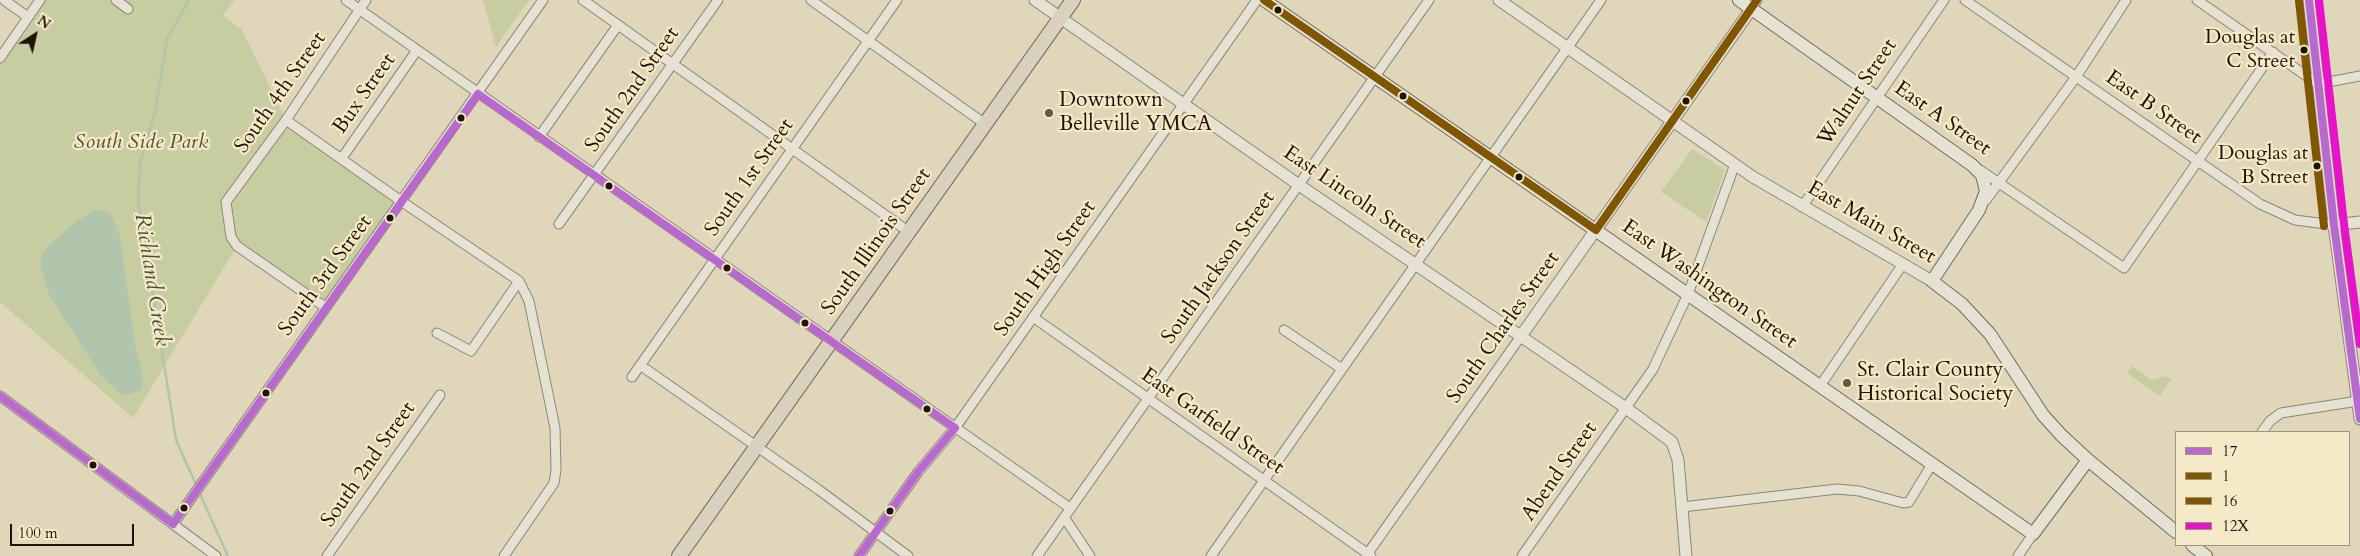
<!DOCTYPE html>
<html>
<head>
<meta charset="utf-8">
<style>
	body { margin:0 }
	#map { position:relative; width:2360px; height:556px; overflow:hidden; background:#e0d7ba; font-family:Cardo,serif }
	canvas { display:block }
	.legend { position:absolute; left:2175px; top:431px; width:175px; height:115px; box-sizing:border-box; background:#f5eac8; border:1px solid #a0947a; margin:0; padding:6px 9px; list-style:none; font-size:15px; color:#211206 }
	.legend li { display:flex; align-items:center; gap:10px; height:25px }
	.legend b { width:25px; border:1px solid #a0947a }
	.north { position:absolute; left:10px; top:10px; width:50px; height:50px; -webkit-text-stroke:4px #f5eac8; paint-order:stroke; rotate:35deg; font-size:14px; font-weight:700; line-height:20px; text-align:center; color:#211206 }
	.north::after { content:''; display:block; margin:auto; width:18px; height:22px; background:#211206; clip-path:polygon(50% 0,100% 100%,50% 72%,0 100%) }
	.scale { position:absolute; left:10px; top:524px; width:124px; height:22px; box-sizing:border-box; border:2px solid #211206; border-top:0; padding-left:6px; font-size:15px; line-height:18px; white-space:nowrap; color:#211206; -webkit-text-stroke:4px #f5eac8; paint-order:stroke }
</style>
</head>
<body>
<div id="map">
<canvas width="2360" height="556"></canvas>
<ul class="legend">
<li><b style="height:6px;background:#b869cd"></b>17</li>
<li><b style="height:6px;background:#815601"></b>1</li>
<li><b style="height:6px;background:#815601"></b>16</li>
<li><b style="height:6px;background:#e713c9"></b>12X</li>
</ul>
<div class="north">N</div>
<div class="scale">100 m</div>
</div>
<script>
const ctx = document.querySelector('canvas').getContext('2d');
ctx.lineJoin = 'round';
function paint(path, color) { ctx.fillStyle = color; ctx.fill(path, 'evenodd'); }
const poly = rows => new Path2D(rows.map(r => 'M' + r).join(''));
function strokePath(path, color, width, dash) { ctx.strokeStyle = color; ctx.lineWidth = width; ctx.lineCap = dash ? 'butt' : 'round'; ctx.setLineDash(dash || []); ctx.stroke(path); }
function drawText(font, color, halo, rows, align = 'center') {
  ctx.font = font + ' Cardo,serif'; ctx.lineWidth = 4.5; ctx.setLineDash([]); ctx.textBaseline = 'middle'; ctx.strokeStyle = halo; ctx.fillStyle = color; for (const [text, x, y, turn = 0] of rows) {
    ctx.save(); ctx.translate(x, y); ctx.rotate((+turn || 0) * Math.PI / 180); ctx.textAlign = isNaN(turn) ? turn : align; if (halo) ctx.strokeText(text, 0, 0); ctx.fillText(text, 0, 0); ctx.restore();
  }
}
paint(poly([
	[43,0,235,0,223,15,242,30,286,120,398,199,325,307,237,246,133,418,0,302,0,61],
	[482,0,529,0,496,47,483,1],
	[1692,149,1725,170,1706,222,1661,192],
	[2132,366,2152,380,2164,376,2171,379,2160,396,2127,373]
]), '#c8cca1');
paint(poly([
	[96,210,103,210,111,214,120,237,136,349,143,377,141,390,126,395,118,392,101,376,49,294,40,265,42,255,47,247,77,221]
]), '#b0c5ab');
strokePath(poly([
	[189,0,167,39,155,111,140,164,138,199,176,440,197,487],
	[199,492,228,556]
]), '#b0c5ab', 2.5);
const minor = poly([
	[4,0,28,17],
	[116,0,128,9],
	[346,0,1070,508],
	[583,0,909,232],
	[811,0,985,124],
	[1965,0,2260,204,2295,220,2334,225],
	[2197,0,2318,84,2360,76],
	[1752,8,1757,0],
	[0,58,40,0],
	[286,120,401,201,519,281,529,301,555,428,556,470,554,483,504,556],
	[539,137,618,25],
	[342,158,417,50],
	[1980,170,2124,268,2273,52],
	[1986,200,2076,77,2126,0],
	[1802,207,1944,0],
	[559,224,718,0],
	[325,307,237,246,231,237,226,202,286,120,366,0],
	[1033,317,1371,556],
	[1284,330,1342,369],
	[437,333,471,351,519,281],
	[640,365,819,490,908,556],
	[632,377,897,0],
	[1820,386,1903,264],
	[0,396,216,556],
	[2262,432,2270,421,2281,413,2358,401],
	[1682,507,1837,489,1859,491,1903,503,1909,502,1932,464],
	[1064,517,1090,556],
	[173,524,543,0],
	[327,556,440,395],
	[859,556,918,472,955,428,1257,0],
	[1037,556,1429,0],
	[1211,556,1601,0],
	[1366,556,1521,336],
	[1522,556,1653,369,1688,294,1735,164],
	[2018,556,2033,534]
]);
const tertiary = poly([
	[1035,0,1299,185,1626,408,1672,442,1678,460,1686,556],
	[1499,0,1753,177,1932,281],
	[2309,0,2334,225,2360,419],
	[2334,225,2360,222],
	[1521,336,1752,8]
]);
const secondary = poly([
	[1264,0,2033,534,2088,460],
	[1739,0,1972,165,1982,175,1986,191,1979,210,1932,281,1962,304,1990,334,2043,415,2061,435,2088,460,2176,532],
	[2192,545,2206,556]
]);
const primary = poly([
	[679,556,1073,0]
]);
strokePath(minor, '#8c8674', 11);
strokePath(tertiary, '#8c8674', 13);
strokePath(secondary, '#726b5c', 14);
strokePath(primary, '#726b5c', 16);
strokePath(minor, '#e5e1d3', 9);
strokePath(tertiary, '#e5e1d3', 11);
strokePath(secondary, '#e5e1d3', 12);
strokePath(primary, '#d9d1be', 14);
strokePath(poly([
	[2309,0,2334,225,2360,419],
	[478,94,955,428],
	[0,396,173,524],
	[173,524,478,94],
	[859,556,918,472,955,428]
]), '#b869cd', 8);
strokePath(poly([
	[1264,0,1596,230],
	[1596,230,1757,0]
]), '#815601', 8);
strokePath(poly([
	[2299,1,2324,226]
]), '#815601', 8);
strokePath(poly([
	[2319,0,2344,224,2360,344]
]), '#e713c9', 8);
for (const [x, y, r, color] of [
	[1278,10,4.5,"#211206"],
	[2304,50,4.5,"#211206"],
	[1403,96,4.5,"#211206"],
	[1686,101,4.5,"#211206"],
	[1049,113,5,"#645745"],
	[461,118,4.5,"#211206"],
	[2317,166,4.5,"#211206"],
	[1519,177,4.5,"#211206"],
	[609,186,4.5,"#211206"],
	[390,218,4.5,"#211206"],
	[727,268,4.5,"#211206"],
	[805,323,4.5,"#211206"],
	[1847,383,5,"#645745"],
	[266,393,4.5,"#211206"],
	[927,409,4.5,"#211206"],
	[93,465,4.5,"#211206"],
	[184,508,4.5,"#211206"],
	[890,511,4.5,"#211206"]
]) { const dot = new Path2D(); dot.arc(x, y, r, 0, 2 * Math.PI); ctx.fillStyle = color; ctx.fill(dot); strokePath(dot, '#f5eac8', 2); }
drawText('20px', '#211206', '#f5eac8', [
	["Douglas at",2295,38],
	["C Street",2295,62],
	["Douglas at",2308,154],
	["B Street",2308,178]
], 'right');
drawText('21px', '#211206', '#f5eac8', [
	["South 2nd Street",633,90,-55],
	["South 4th Street",281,93,-55],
	["Walnut Street",1858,93,-56],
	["Bux Street",365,94,-55],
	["East B Street",2153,108,35],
	["East A Street",1942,119,35],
	["South 1st Street",750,178,-55],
	["East Lincoln Street",1354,198,34],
	["East Main Street",1871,223,30],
	["South Illinois Street",877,242,-55],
	["South Jackson Street",1219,268,-55],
	["South High Street",1046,269,-55],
	["South 3rd Street",326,276,-54],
	["East Washington Street",1709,285,35],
	["South Charles Street",1504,328,-55],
	["East Garfield Street",1212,422,35],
	["South 2nd Street",369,465,-55],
	["Abend Street",1560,472,-55]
]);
drawText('21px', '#211206', '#f5eac8', [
	["Downtown",1059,101],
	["Belleville YMCA",1059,125],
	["St. Clair County",1857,371],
	["Historical Society",1857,395]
], 'left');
drawText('italic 21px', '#545035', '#f5eac8', [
	["South Side Park",141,143]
]);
drawText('italic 22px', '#4c4e3d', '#f5eac8', [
	["Richland Creek",151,280,81]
]);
</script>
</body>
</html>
